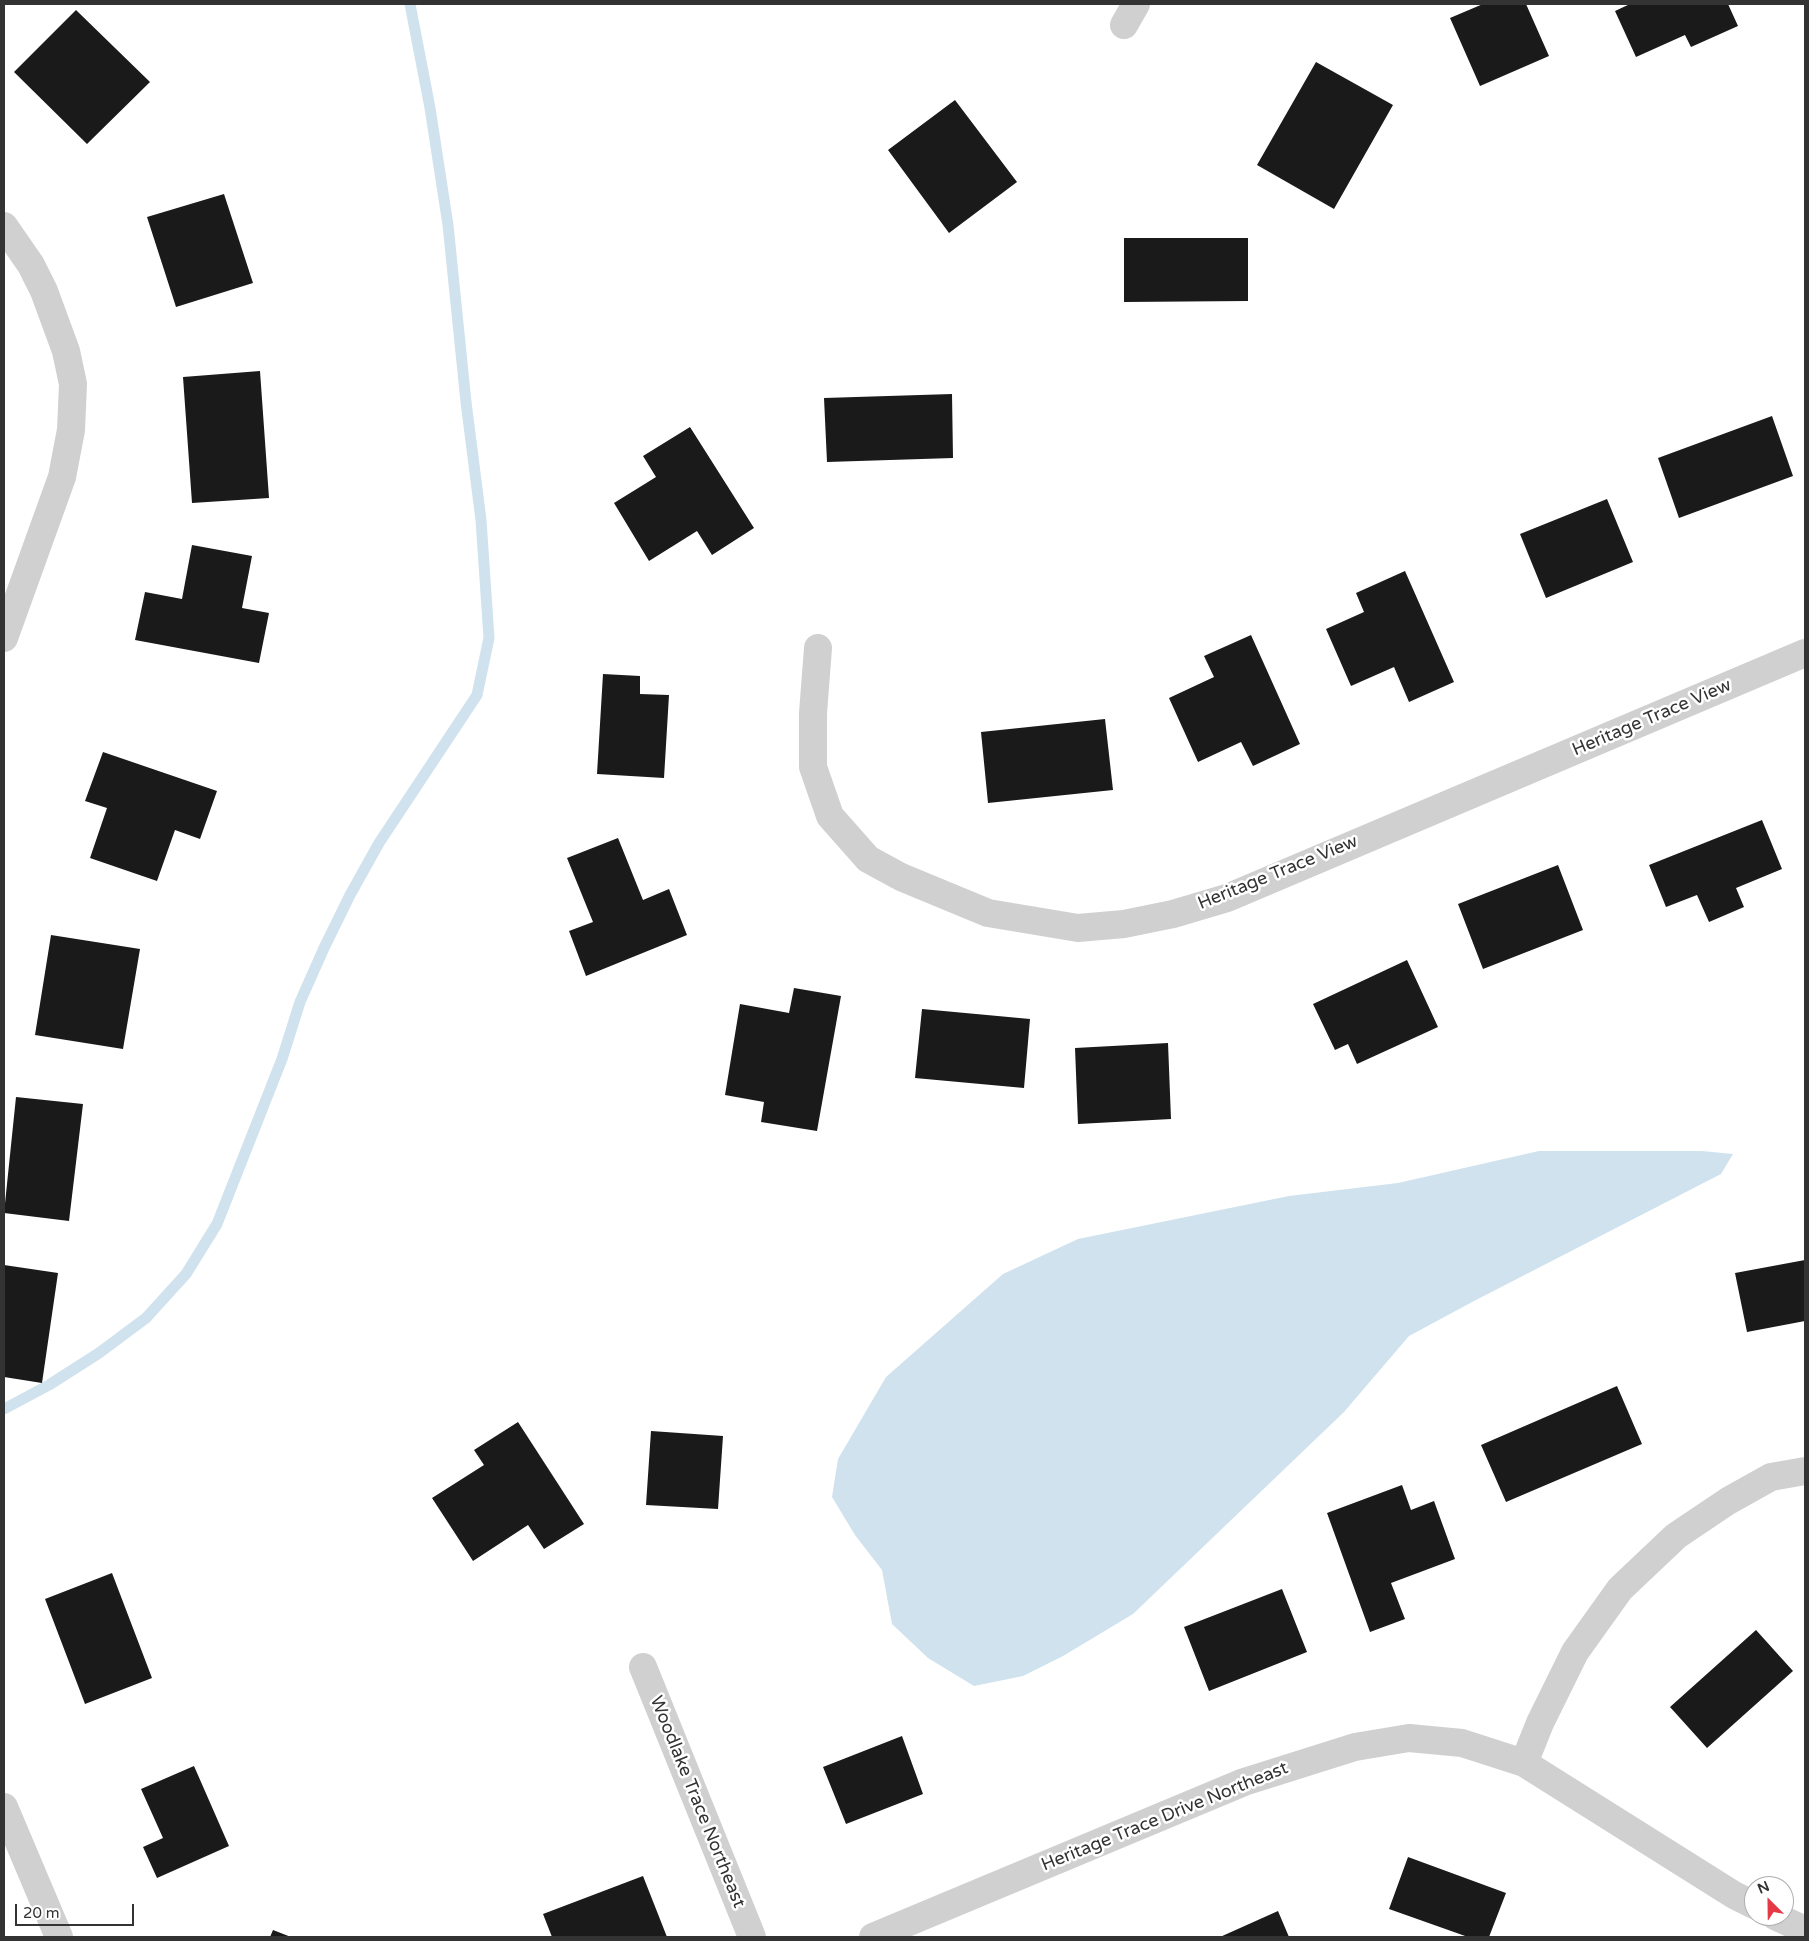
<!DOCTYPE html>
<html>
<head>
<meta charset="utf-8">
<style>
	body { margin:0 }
	#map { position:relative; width:1809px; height:1941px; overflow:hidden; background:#fff; font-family:"Varela Round",sans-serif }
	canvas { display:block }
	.frame { position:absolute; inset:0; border:5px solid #333; pointer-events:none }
	.north { position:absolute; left:1744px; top:1876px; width:50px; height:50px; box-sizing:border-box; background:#fff; border:1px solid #adadad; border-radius:50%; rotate:337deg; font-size:14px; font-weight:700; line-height:20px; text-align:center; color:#333 }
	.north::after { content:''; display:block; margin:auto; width:18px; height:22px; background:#e63946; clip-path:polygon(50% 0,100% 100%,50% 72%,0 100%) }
	.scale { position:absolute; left:15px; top:1904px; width:119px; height:22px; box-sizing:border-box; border:2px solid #333; border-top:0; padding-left:6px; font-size:15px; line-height:18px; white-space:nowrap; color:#333; -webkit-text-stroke:4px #fff; paint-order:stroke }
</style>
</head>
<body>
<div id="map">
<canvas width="1809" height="1941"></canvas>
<div class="frame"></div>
<div class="north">N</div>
<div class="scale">20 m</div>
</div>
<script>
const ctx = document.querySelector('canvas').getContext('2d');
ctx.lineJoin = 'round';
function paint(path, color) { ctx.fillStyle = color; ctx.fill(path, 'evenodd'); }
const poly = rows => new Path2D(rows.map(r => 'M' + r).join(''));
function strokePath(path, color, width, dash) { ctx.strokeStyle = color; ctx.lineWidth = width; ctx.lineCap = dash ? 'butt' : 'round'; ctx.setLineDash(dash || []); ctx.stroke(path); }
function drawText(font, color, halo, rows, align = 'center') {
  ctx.font = font + ' "Varela Round",sans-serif'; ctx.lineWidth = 5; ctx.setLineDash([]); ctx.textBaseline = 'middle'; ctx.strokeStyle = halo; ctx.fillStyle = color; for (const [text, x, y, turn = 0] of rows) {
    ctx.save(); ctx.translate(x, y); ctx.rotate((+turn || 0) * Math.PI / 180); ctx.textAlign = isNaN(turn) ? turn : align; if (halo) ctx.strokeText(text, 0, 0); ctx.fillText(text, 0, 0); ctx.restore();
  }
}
paint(poly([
	[1539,1151,1702,1151,1733,1154,1721,1174,1474,1301,1409,1336,1344,1412,1133,1614,1063,1656,1023,1676,974,1686,928,1658,892,1624,882,1570,855,1535,832,1497,838,1459,886,1377,1003,1274,1078,1239,1289,1196,1398,1183]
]), '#cfe2ee');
strokePath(poly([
	[4,1409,49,1385,99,1353,146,1318,186,1274,217,1224,282,1059,300,1002,324,948,350,895,379,843,477,695,489,638,481,520,466,402,448,225,430,108,410,4]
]), '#cfe2ee', 11);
paint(poly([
	[1483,4,1526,4,1549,56,1480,86,1450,18],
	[1630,4,1728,4,1738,26,1691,47,1685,35,1636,57,1615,11],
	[76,10,150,82,87,144,14,72],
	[1316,62,1393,105,1334,209,1257,165],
	[955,100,1017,182,949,233,888,150],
	[224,194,253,283,176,307,147,217],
	[1124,238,1248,238,1248,301,1124,302],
	[260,371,269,498,192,503,183,377],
	[952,394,953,458,827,462,824,398],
	[1772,416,1793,476,1679,518,1658,458],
	[690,427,754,528,712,555,697,531,649,561,614,503,656,477,643,456],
	[1607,499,1633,562,1546,598,1520,534],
	[192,545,252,556,242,608,269,613,259,663,135,640,145,592,182,599],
	[1405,571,1454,682,1409,702,1394,667,1351,686,1326,629,1364,612,1356,593],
	[1251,635,1300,744,1253,766,1241,742,1198,762,1169,698,1214,677,1204,656],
	[603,674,640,676,640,694,669,695,664,778,597,774],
	[1105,719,1113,790,988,803,981,732],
	[103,752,217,791,200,839,175,830,157,881,90,858,107,808,85,801],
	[1762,820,1782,869,1736,888,1744,907,1709,922,1697,895,1666,907,1649,865],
	[618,838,643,900,669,889,687,935,586,976,569,931,593,922,567,858],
	[1558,865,1583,930,1483,969,1458,904],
	[51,935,140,949,123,1049,35,1035],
	[1407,960,1438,1027,1357,1064,1348,1044,1335,1050,1313,1004],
	[794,988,841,996,817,1131,761,1122,764,1102,725,1095,740,1004,789,1013],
	[922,1009,1030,1019,1024,1088,915,1078],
	[1168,1043,1171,1119,1078,1124,1075,1048],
	[16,1097,83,1104,69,1221,4,1213],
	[1805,1260,1805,1321,1747,1332,1735,1273],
	[4,1265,58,1273,42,1383,4,1377],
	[1617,1386,1642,1444,1506,1502,1481,1445],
	[518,1422,584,1524,544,1549,528,1525,473,1561,432,1498,484,1465,474,1450],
	[651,1431,723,1436,718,1509,646,1505],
	[1402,1485,1411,1510,1434,1501,1455,1559,1391,1583,1405,1619,1370,1632,1327,1513],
	[112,1573,152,1678,85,1704,45,1599],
	[1282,1589,1307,1652,1209,1691,1184,1627],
	[1756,1630,1793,1671,1707,1748,1670,1707],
	[902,1736,923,1794,846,1824,823,1767],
	[194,1766,229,1846,157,1878,143,1847,163,1838,141,1789],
	[1408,1857,1506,1893,1489,1937,1468,1937,1389,1909],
	[643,1876,667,1937,552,1937,543,1914],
	[1278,1911,1289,1937,1220,1937],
	[273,1930,291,1937,270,1937]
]), '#1a1a1a');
strokePath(poly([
	[1124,25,1136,4],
	[4,226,31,265,44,291,66,351,73,384,71,430,62,477,4,638],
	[818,648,813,713,813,767,830,816,868,859,901,877,988,913,1078,928,1124,924,1173,914,1227,898,1805,653],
	[643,1667,752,1937],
	[1524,1763,1540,1723,1575,1652,1620,1589,1676,1536,1728,1501,1771,1477,1805,1471],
	[4,1807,59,1937],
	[1775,1916,1805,1930],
	[873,1937,1244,1782,1355,1747,1409,1738,1462,1743,1524,1763,1734,1895,1754,1905]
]), '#d0d0d0', 28);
drawText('18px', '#333', '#fff', [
	["Heritage Trace View",1652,718,-23],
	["Heritage Trace View",1278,873,-22],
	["Woodlake Trace Northeast",697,1802,68],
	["Heritage Trace Drive Northeast",1165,1817,-22]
]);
</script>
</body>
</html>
